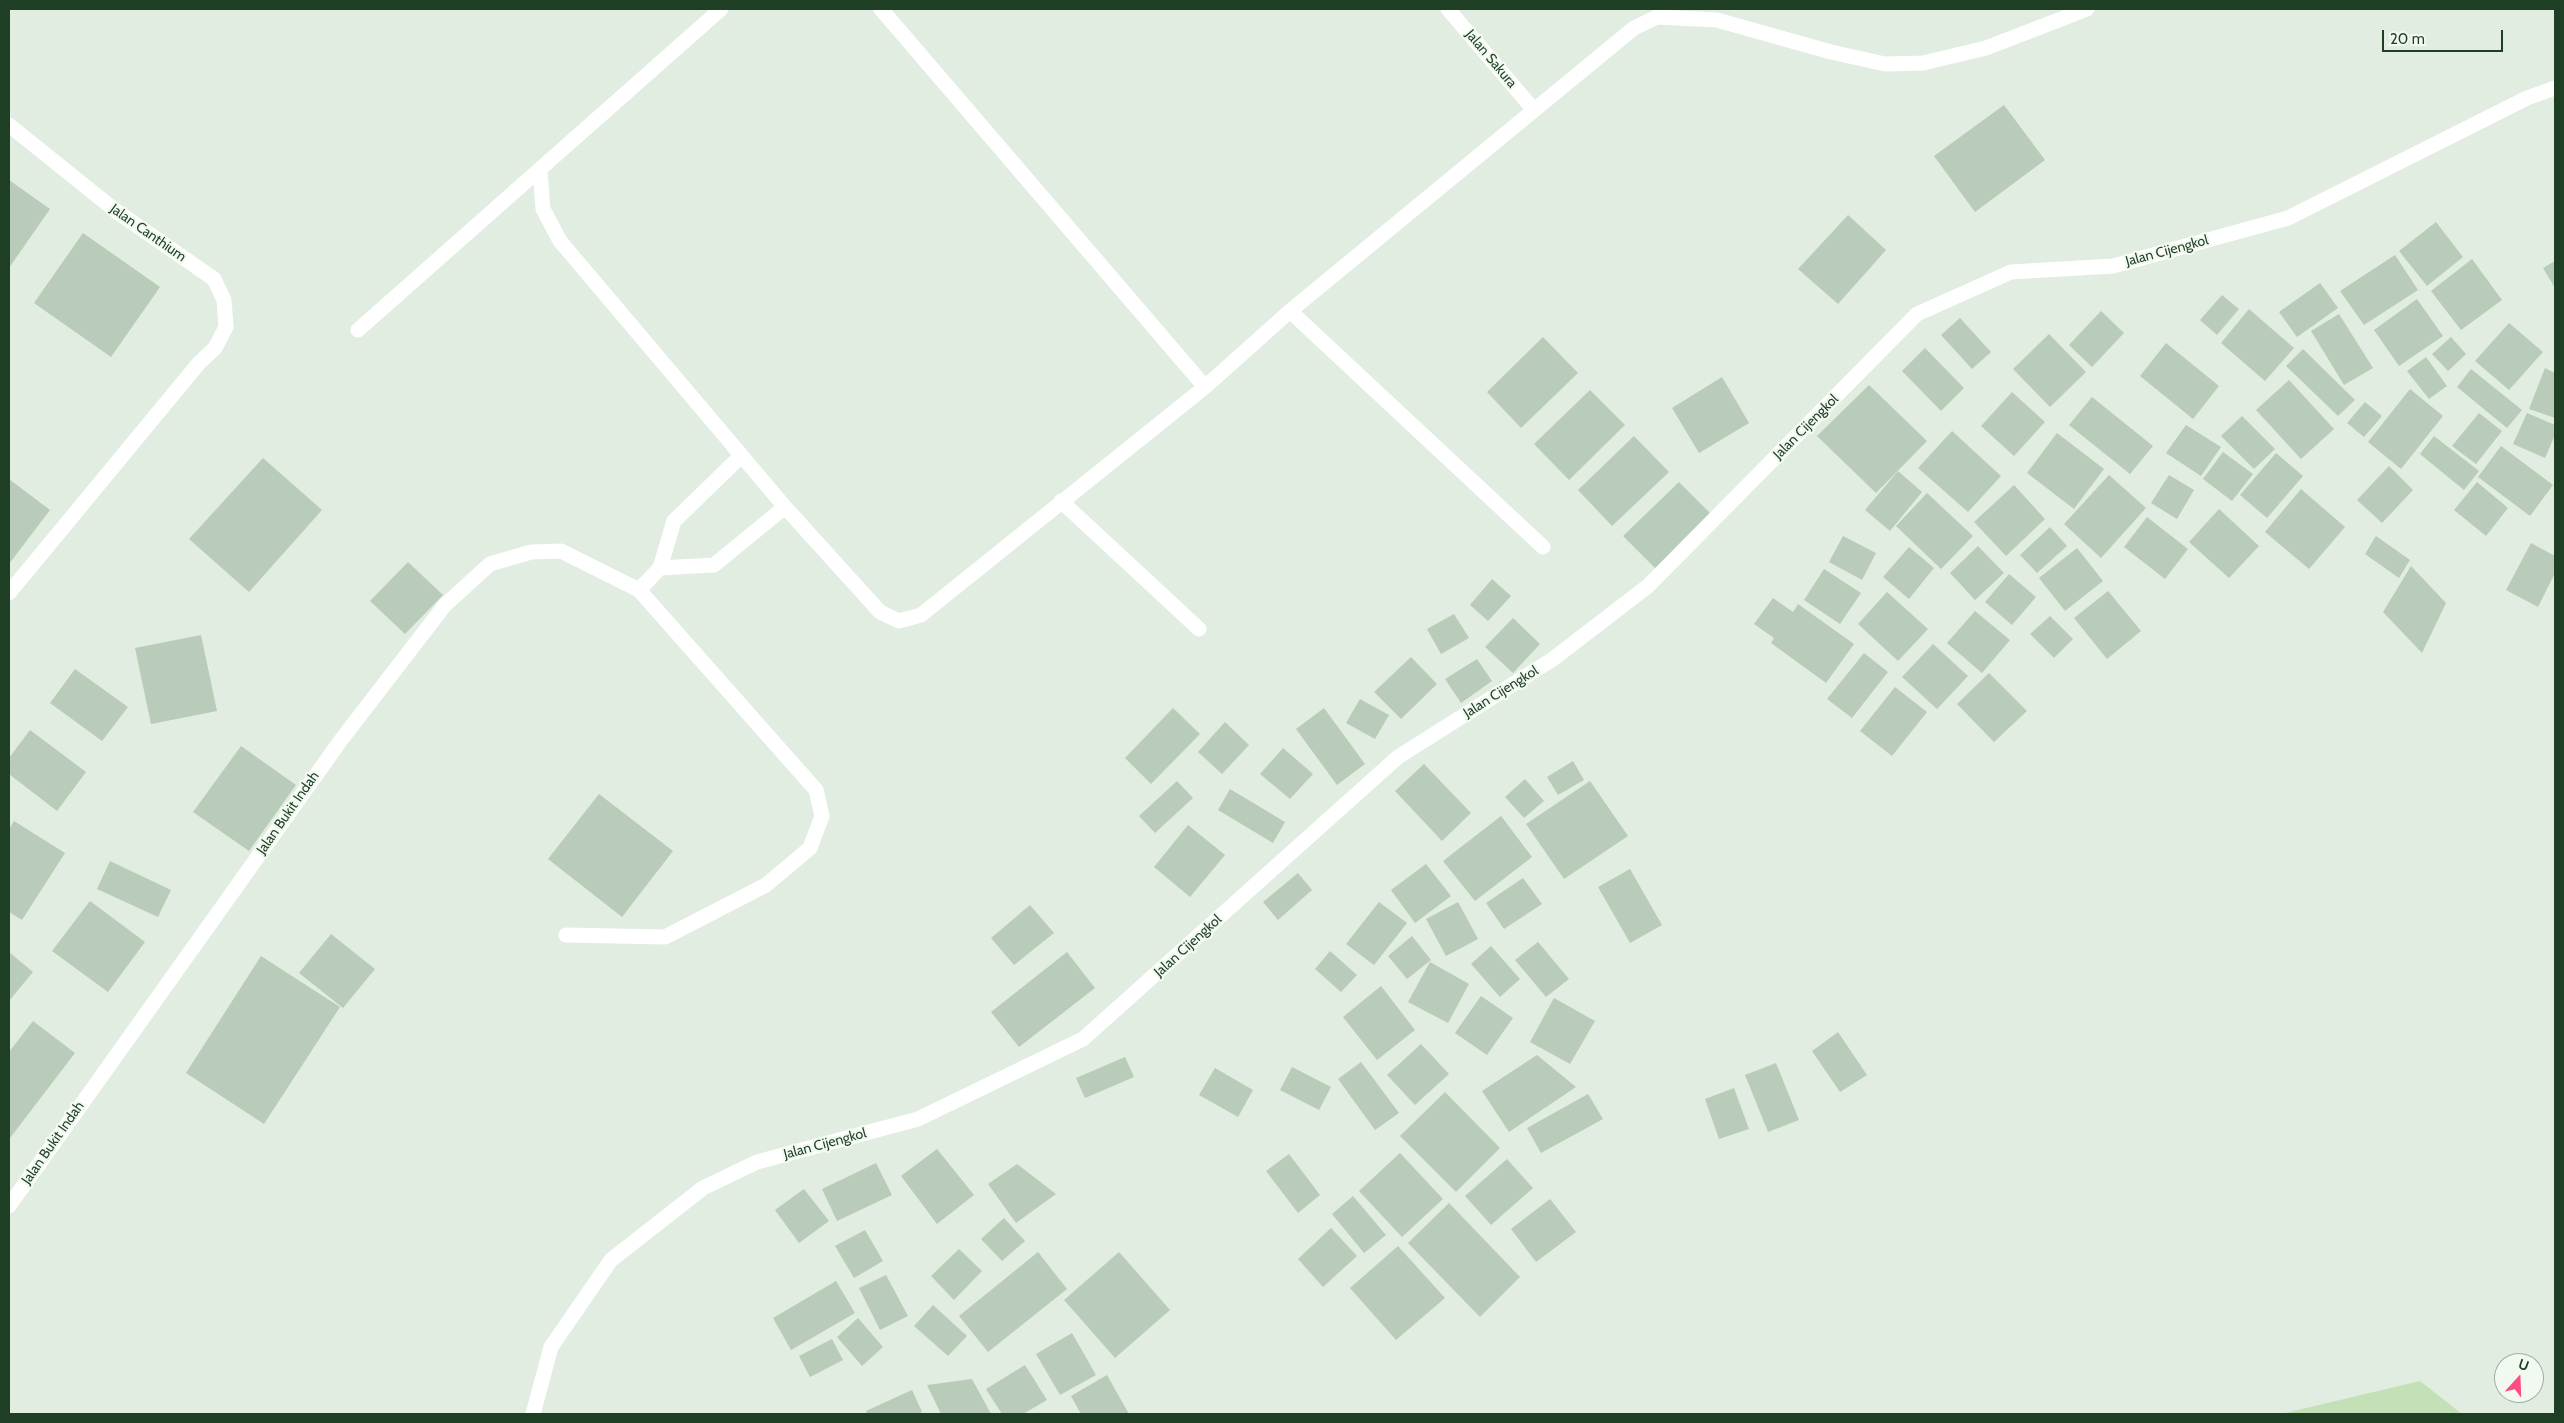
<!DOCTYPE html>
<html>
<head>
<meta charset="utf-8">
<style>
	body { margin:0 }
	#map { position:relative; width:2564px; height:1423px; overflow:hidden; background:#e0ede0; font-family:Cabin,sans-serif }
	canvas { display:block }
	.frame { position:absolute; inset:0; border:10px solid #1f3f25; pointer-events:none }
	.north { position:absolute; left:2494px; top:1353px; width:50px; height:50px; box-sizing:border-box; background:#f2f9f1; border:1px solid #9eaf9f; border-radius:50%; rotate:20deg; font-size:14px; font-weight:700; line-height:20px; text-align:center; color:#1f3f25 }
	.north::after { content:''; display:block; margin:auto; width:18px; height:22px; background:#fe4d85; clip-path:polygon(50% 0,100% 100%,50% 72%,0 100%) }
	.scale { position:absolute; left:2382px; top:30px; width:121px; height:22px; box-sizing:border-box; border:2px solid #1f3f25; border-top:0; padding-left:6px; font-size:15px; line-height:18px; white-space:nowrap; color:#1f3f25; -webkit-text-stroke:4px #f2f9f1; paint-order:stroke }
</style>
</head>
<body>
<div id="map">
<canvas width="2564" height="1423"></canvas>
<div class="frame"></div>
<div class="north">U</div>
<div class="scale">20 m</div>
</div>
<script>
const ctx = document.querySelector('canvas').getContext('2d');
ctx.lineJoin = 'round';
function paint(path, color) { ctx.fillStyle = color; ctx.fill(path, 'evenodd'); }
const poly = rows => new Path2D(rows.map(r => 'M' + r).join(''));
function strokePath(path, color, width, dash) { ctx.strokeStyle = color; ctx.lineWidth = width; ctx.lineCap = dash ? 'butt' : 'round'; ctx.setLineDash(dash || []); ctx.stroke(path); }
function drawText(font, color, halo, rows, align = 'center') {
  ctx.font = font + ' Cabin,sans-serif'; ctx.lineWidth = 4.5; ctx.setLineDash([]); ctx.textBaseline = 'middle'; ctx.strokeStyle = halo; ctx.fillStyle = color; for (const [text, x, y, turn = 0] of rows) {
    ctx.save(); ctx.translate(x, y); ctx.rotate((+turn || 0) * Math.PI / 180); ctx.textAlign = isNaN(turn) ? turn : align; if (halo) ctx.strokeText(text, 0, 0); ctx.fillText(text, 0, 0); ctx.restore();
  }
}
paint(poly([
	[2420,1381,2462,1414,2281,1414]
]), '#c3e0b7');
paint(poly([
	[2004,105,2045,160,1975,212,1934,156],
	[9,180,50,209,9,268],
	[1848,215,1886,250,1838,304,1798,269],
	[2436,222,2463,257,2427,286,2399,251],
	[83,233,160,287,111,357,34,303],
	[2395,255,2418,290,2364,325,2340,291],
	[2472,259,2502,300,2461,330,2431,291],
	[2555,261,2555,288,2543,268],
	[2320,283,2338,308,2297,337,2279,312],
	[2222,295,2239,309,2217,335,2200,320],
	[2417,299,2443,336,2399,366,2374,330],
	[2249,309,2294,348,2265,381,2221,343],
	[2101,311,2124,333,2092,367,2069,345],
	[2339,314,2373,368,2344,385,2311,331],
	[1960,318,1991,352,1972,369,1941,335],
	[2509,323,2543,352,2509,390,2475,361],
	[2049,334,2086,372,2050,407,2013,369],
	[1543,337,1578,373,1521,428,1487,392],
	[2451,337,2466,354,2448,371,2432,354],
	[2166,343,2219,386,2193,419,2140,376],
	[1925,348,1964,388,1941,411,1902,371],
	[2303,349,2355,400,2338,416,2286,366],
	[2426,357,2447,386,2429,399,2407,371],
	[2545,368,2555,373,2555,418,2529,409],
	[2471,369,2522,410,2507,428,2457,387],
	[1722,377,1749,423,1699,453,1672,408],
	[2289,380,2334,429,2301,459,2256,410],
	[1869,385,1927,441,1876,493,1817,436],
	[2410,389,2443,416,2401,469,2368,442],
	[1590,390,1625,425,1569,480,1534,444],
	[2012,392,2045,422,2014,456,1981,426],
	[2092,397,2153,446,2130,474,2069,425],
	[2365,402,2382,416,2364,437,2347,423],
	[2479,413,2502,431,2476,464,2452,446],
	[2527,413,2555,425,2555,435,2545,458,2513,444],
	[2242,416,2275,449,2254,469,2221,436],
	[2186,425,2221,447,2201,476,2166,453],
	[1952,431,2001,476,1968,512,1918,468],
	[2057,433,2104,469,2074,509,2027,473],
	[1634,436,1669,472,1612,526,1578,490],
	[2434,436,2479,471,2464,490,2420,454],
	[2501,446,2553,485,2530,516,2478,477],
	[2223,452,2253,474,2232,501,2203,479],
	[2276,453,2303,476,2267,518,2240,495],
	[263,458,322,510,249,592,189,539],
	[2389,466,2413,490,2382,523,2357,500],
	[1898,471,1922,492,1890,531,1865,510],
	[2109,475,2146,508,2101,558,2064,524],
	[2169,475,2194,490,2177,519,2151,503],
	[9,479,50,510,9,564],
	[1679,482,1714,517,1658,571,1623,536],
	[2477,482,2508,508,2486,536,2454,510],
	[2014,485,2045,519,2006,556,1974,522],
	[2301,489,2345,527,2309,569,2265,532],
	[1927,493,1973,536,1941,569,1896,526],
	[2219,509,2259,546,2229,578,2189,542],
	[2147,517,2188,549,2165,579,2124,547],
	[2050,527,2067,546,2037,573,2020,555],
	[1843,536,1876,553,1862,580,1829,562],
	[2376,536,2410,560,2399,578,2365,554],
	[2531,543,2555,556,2555,573,2538,607,2506,590],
	[1978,546,2004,573,1975,600,1950,573],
	[1909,547,1934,568,1909,599,1883,577],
	[2077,548,2103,581,2065,611,2039,578],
	[408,562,443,595,405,634,370,601],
	[2411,566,2446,603,2422,653,2383,612],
	[1824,569,1861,593,1840,624,1804,600],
	[2009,574,2036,597,2012,625,1985,602],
	[1492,579,1511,596,1488,621,1470,605],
	[2108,591,2141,631,2107,659,2074,618],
	[1887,592,1928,629,1898,661,1858,624],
	[1773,598,1793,612,1798,604,1854,644,1826,683,1771,643,1774,638,1754,624],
	[1975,611,2010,640,1982,673,1947,643],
	[1454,614,1469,638,1441,654,1427,629],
	[2050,616,2073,639,2054,658,2030,634],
	[1513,618,1540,644,1513,673,1485,647],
	[201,635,217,711,151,724,135,648],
	[1933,644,1968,676,1937,709,1902,677],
	[1864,653,1888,672,1852,718,1827,699],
	[1411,657,1437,684,1401,719,1374,692],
	[1477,659,1492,681,1461,703,1445,679],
	[75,669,128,707,102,741,50,703],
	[1989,673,2027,711,1994,742,1957,704],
	[1895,687,1927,712,1892,756,1860,731],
	[1360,699,1389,715,1375,739,1346,723],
	[1173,708,1200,734,1151,784,1125,758],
	[1324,708,1365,764,1337,785,1296,729],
	[1225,722,1249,745,1222,774,1198,752],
	[30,730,86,772,57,811,9,774,9,758],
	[241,746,296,785,249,851,193,812],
	[1283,748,1313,774,1290,799,1260,774],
	[1573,761,1584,780,1558,795,1547,777],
	[1424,764,1471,813,1442,841,1395,791],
	[1525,779,1544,801,1524,818,1505,797],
	[1177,781,1193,798,1155,833,1139,816],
	[1590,781,1628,836,1564,879,1526,824],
	[1230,789,1285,822,1273,843,1218,810],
	[599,794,673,851,622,917,548,859],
	[1501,816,1532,857,1475,901,1443,861],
	[14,821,65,853,22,920,9,912,9,829],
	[1188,825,1225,855,1190,897,1154,867],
	[110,861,171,890,158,917,97,889],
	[1426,864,1451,896,1415,923,1391,890],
	[1630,869,1662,925,1630,943,1598,887],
	[1298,873,1312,890,1278,920,1263,902],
	[1523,878,1542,904,1504,929,1486,903],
	[90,901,145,942,108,992,52,951],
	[1379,902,1407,923,1374,965,1346,944],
	[1458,902,1478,939,1446,956,1426,919],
	[1030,905,1054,933,1014,965,991,938],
	[331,934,375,969,343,1008,299,973],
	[1412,936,1431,960,1407,979,1388,956],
	[1538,942,1569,979,1546,997,1515,960],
	[1491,946,1520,979,1500,997,1471,964],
	[1330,951,1357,975,1341,992,1315,969],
	[9,952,33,972,9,1001],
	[1067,952,1095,988,1019,1047,991,1012],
	[261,956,340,1007,264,1124,186,1073],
	[1430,962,1469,984,1448,1023,1408,1002],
	[1381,986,1415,1030,1377,1060,1343,1017],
	[1481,996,1513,1018,1487,1055,1455,1033],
	[1554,998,1595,1021,1570,1064,1530,1042],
	[33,1021,75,1053,10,1138,9,1052],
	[1838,1032,1867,1075,1840,1092,1812,1051],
	[1421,1044,1449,1074,1415,1105,1387,1075],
	[1537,1055,1576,1087,1509,1132,1482,1091],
	[1125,1057,1134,1077,1085,1098,1076,1078],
	[1361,1062,1399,1113,1375,1130,1338,1079],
	[1776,1063,1799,1120,1768,1132,1745,1075],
	[1292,1067,1331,1087,1319,1110,1280,1090],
	[1215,1068,1253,1090,1238,1117,1199,1095],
	[1734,1088,1749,1129,1719,1139,1705,1099],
	[1445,1092,1500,1148,1456,1192,1400,1136],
	[1588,1094,1603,1119,1541,1153,1527,1128],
	[937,1149,974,1195,937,1224,901,1176],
	[1400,1153,1443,1199,1402,1237,1359,1191],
	[1289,1154,1320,1195,1298,1213,1266,1171],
	[1507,1159,1533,1188,1491,1225,1465,1196],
	[876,1163,892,1195,837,1221,822,1189],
	[1017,1164,1056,1194,1016,1223,988,1184],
	[804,1189,829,1221,799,1243,775,1210],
	[1353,1196,1386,1235,1364,1253,1332,1214],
	[1550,1199,1576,1232,1536,1262,1511,1229],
	[1449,1203,1520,1277,1480,1317,1408,1243],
	[1004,1218,1025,1241,1002,1261,981,1239],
	[1331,1228,1357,1256,1323,1287,1298,1259],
	[865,1230,883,1261,854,1278,835,1246],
	[1398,1246,1445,1298,1396,1340,1350,1288],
	[959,1249,982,1271,954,1300,931,1276],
	[1038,1252,1067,1289,988,1352,959,1316],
	[1119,1252,1170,1310,1115,1358,1064,1300],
	[886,1275,908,1316,880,1330,859,1288],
	[836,1281,855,1313,791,1350,773,1318],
	[933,1305,967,1336,948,1356,914,1326],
	[858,1318,883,1347,862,1366,837,1337],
	[1072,1333,1096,1375,1060,1395,1036,1354],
	[832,1339,843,1360,810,1377,799,1356],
	[1025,1365,1047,1400,1023,1414,1002,1414,986,1389],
	[1107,1375,1129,1414,1081,1414,1071,1396],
	[972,1379,991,1414,941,1414,927,1385],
	[912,1390,922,1412,918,1414,867,1414,866,1411]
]), '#b9cbb9');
strokePath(poly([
	[881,9,1205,387],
	[1448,9,1533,109],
	[9,125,116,211,214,279,224,300,226,327,215,348,199,363,9,593],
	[540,170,543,209,560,241,785,507,880,612,899,621,921,615,1205,387,1290,311,1634,28,1657,17,1717,20,1831,52,1885,64,1923,63,1986,48,2087,9],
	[1290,311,1543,547],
	[358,330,721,9],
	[1061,501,1199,629],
	[660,568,714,565,785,507],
	[639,590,660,568,674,521,741,456],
	[9,1206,341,740,445,605,490,564,531,552,561,551,639,590,816,790,822,816,810,848,766,885,665,937,566,935],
	[533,1414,551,1347,611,1260,703,1188,757,1162,918,1119,1083,1039,1398,757,1553,659,1648,586,1917,314,2011,272,2113,266,2288,218,2527,98,2555,88]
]), '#fff', 15);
drawText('14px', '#1f3f25', '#f2f9f1', [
	["Jalan Sakura",1491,59,50],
	["Jalan Canthium",148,233,35],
	["Jalan Cijengkol",2167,251,-15],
	["Jalan Cijengkol",1806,427,-45],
	["Jalan Cijengkol",1501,692,-32],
	["Jalan Bukit Indah",288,813,-55],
	["Jalan Cijengkol",1188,946,-42],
	["Jalan Bukit Indah",53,1143,-55],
	["Jalan Cijengkol",825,1144,-15]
]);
</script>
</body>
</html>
